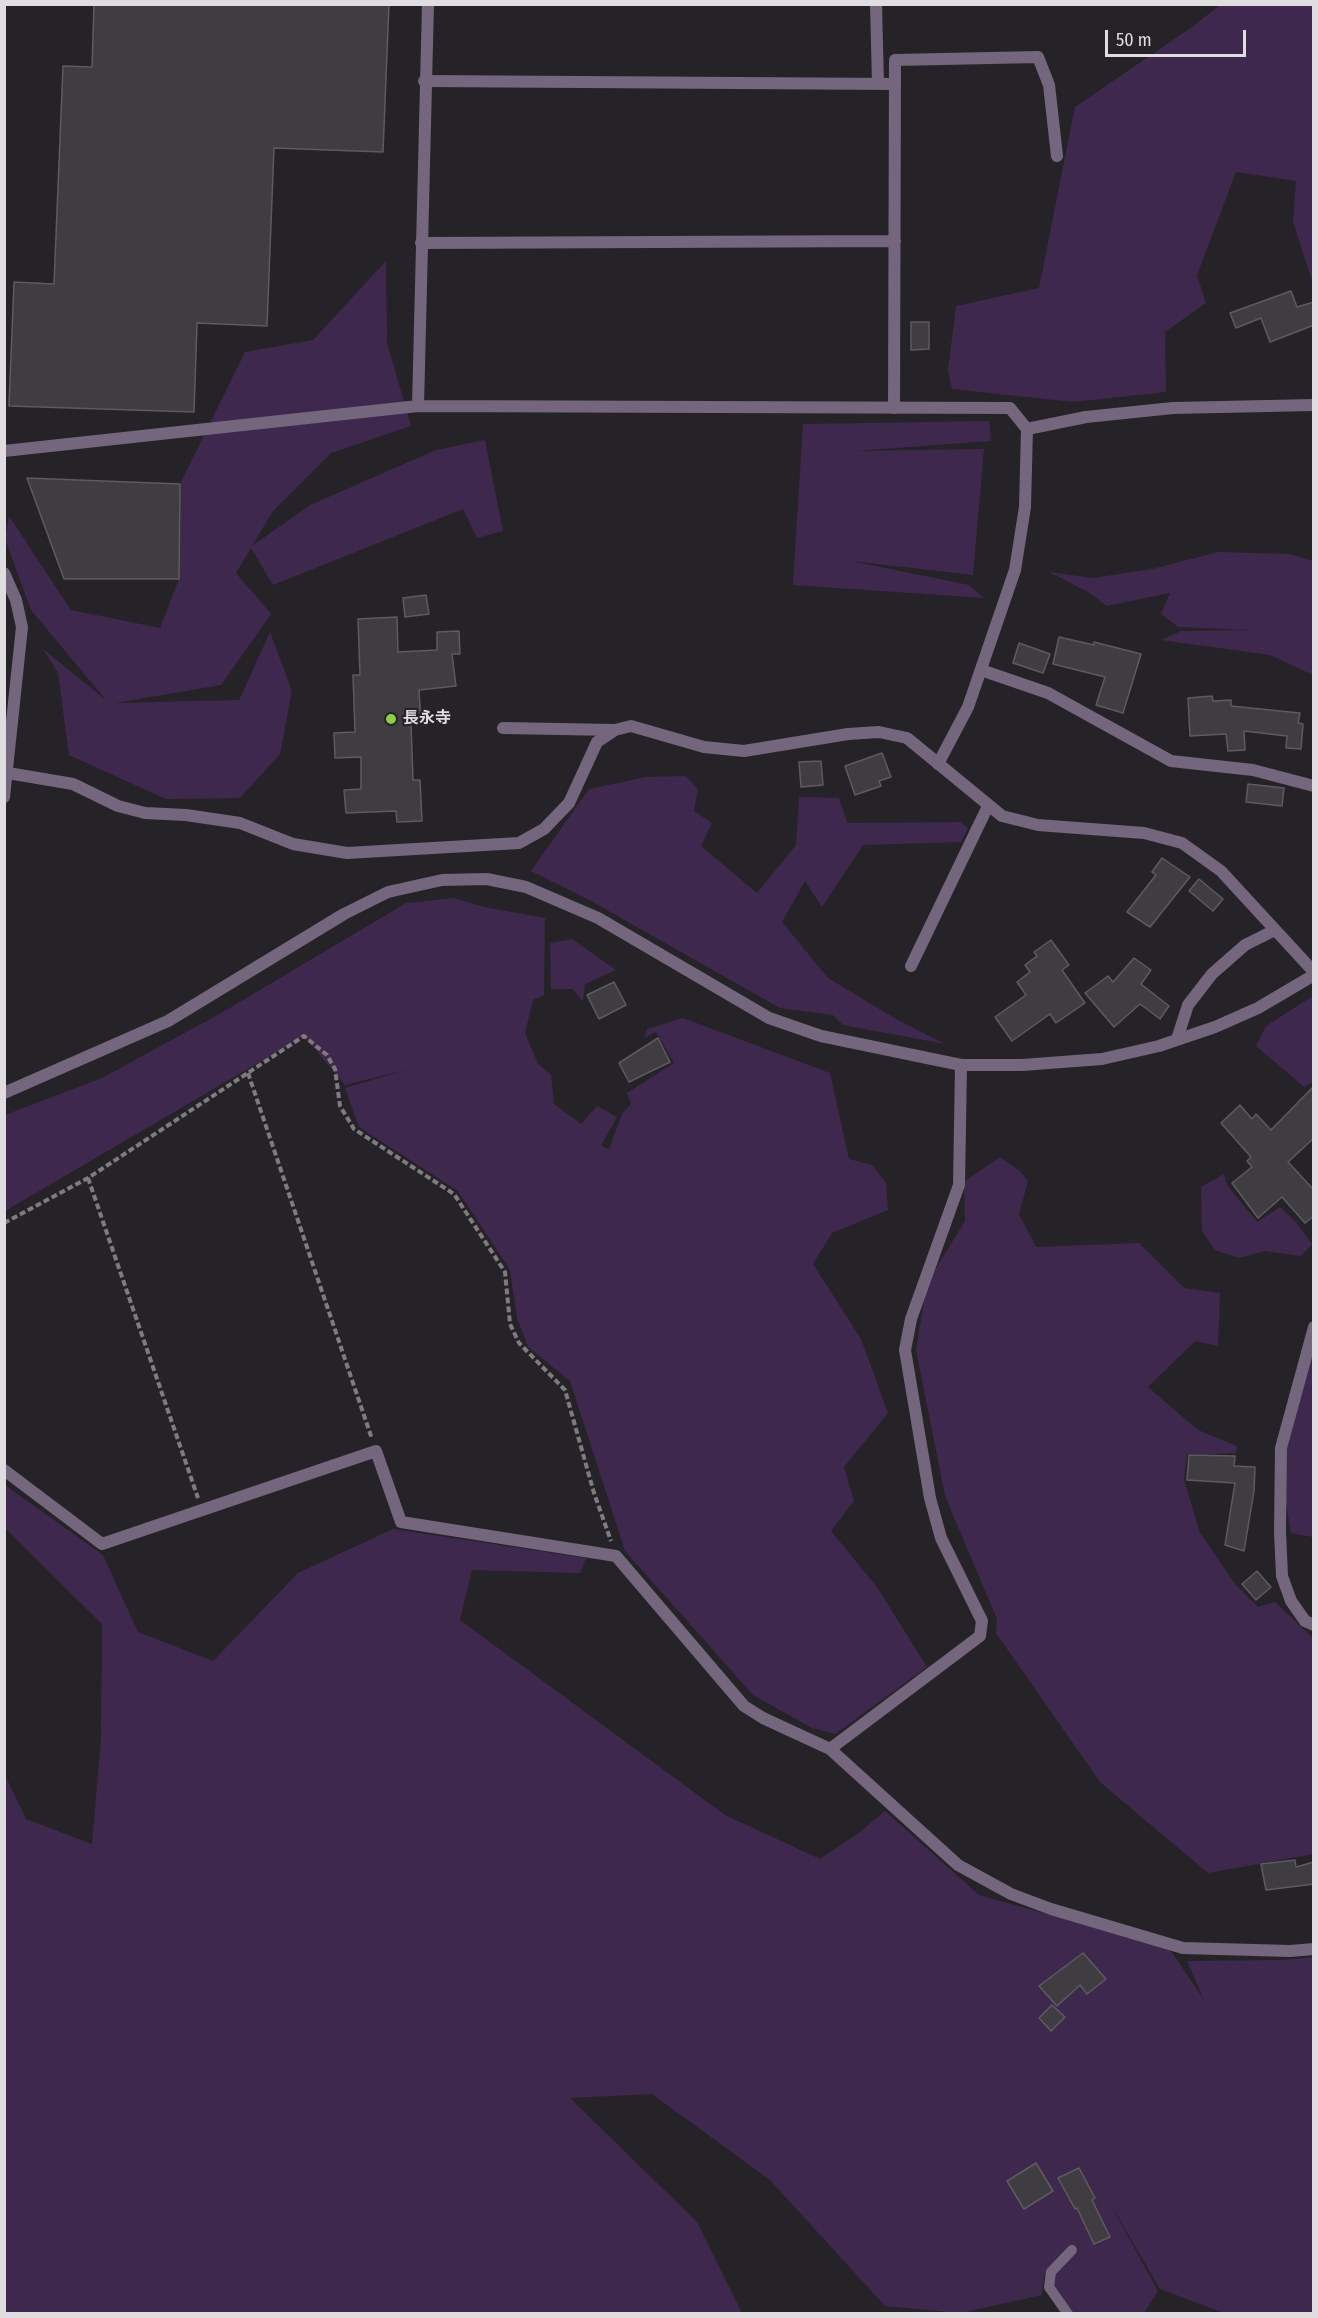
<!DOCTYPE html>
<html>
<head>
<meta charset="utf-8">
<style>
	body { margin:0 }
	#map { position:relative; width:1318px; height:2318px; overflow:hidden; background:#252327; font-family:"Fira Sans Condensed",sans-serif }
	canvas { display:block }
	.frame { position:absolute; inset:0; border:6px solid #dfdde0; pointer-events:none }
	.scale { position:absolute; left:1105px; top:30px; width:141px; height:27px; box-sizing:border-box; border:3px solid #dfdde0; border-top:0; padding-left:8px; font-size:18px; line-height:21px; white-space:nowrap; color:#dfdde0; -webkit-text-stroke:4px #252327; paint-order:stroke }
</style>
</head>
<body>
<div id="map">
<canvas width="1318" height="2318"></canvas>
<div class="frame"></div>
<div class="scale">50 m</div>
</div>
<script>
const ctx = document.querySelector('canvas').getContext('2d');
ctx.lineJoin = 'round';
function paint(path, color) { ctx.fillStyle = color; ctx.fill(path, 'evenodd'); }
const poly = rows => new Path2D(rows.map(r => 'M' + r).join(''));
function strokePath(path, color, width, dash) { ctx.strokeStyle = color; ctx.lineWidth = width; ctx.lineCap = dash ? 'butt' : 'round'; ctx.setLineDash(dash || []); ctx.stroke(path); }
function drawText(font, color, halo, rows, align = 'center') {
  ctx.font = font + ' "Fira Sans Condensed","Noto Sans JP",sans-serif'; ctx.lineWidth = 4.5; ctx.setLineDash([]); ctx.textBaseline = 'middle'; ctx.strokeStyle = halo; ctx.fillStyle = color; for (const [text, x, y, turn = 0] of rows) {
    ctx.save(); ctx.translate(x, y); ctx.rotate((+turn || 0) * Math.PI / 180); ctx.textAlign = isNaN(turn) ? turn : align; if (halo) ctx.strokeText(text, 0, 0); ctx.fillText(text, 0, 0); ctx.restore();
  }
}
paint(poly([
	[1220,5,1313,5,1313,284,1293,221,1296,181,1236,172,1197,275,1206,303,1165,332,1166,392,1073,402,952,389,948,370,956,306,1039,288,1075,107,1192,27],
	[386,261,387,343,411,426,331,453,273,511,252,546,310,505,436,450,485,440,503,531,477,538,463,509,273,585,251,548,236,573,271,614,221,685,115,703,239,700,270,632,292,691,280,754,240,798,166,799,69,755,58,673,43,649,106,700,31,610,5,539,9,516,71,610,160,628,179,579,180,484,245,352,313,340],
	[989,421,991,441,855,451,984,449,973,575,851,561,969,585,984,598,793,585,803,424],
	[1218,552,1289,554,1313,561,1313,675,1270,655,1161,640,1181,631,1251,630,1178,627,1161,614,1170,593,1107,606,1088,592,1049,572,1093,578,1152,569],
	[686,776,698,789,694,811,712,823,701,846,757,893,796,845,799,797,839,798,847,823,960,822,968,828,961,842,863,845,822,907,805,881,782,922,828,978,896,1019,945,1044,843,1025,833,1015,780,1008,591,901,531,871,589,789,646,777],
	[454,898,484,907,545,918,544,995,533,1000,525,1033,538,1064,551,1075,554,1104,581,1124,597,1106,617,1117,601,1146,609,1149,622,1114,631,1104,627,1093,674,1063,656,1032,644,1038,647,1029,683,1018,830,1073,849,1159,872,1165,886,1183,888,1210,832,1233,813,1264,861,1339,888,1413,844,1467,854,1501,831,1531,877,1587,927,1667,835,1734,812,1728,753,1695,625,1551,570,1381,528,1347,517,1318,510,1270,458,1191,359,1127,345,1088,409,1069,345,1085,304,1036,5,1211,5,1115,102,1078,223,1012,406,903],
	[572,939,616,970,585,984,583,1001,572,989,551,989,550,943],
	[1313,996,1313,1082,1304,1087,1256,1046,1266,1026],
	[1000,1157,1020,1171,1028,1181,1019,1214,1036,1247,1139,1243,1184,1288,1220,1293,1218,1346,1195,1341,1148,1387,1198,1430,1237,1446,1236,1453,1187,1455,1184,1480,1200,1533,1236,1585,1258,1607,1275,1602,1313,1638,1313,1854,1208,1873,1100,1782,996,1633,997,1619,945,1496,916,1350,927,1283,965,1221,964,1182],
	[1224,1174,1227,1185,1257,1222,1280,1207,1296,1222,1312,1244,1301,1256,1265,1251,1239,1258,1215,1250,1202,1231,1201,1187],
	[1313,1353,1313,1537,1291,1533,1281,1475,1296,1388],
	[5,1485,103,1555,138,1632,213,1661,298,1573,393,1529,586,1558,580,1573,472,1570,460,1620,725,1815,820,1859,860,1832,885,1811,979,1895,1169,1948,1204,2000,1187,1961,1283,1960,1313,1957,1313,2313,1224,2313,1160,2289,1107,2198,1158,2291,1144,2313,1068,2313,1052,2291,1044,2274,1042,2295,960,2313,885,2306,770,2180,652,2094,570,2098,697,2222,742,2313,5,2313,4,1773,26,1819,92,1844,101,1739,102,1624,5,1528]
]), '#3f284d');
const building = poly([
	[94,4,389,4,383,152,274,148,267,326,197,323,194,412,9,406,14,282,54,284,63,66,92,67,94,4],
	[1291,291,1297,307,1314,302,1314,325,1270,342,1261,318,1236,328,1230,313,1291,291],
	[911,322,929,322,929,349,911,350,911,322],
	[27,478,180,484,179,579,64,579,27,478],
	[426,595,429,614,405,617,403,598,426,595],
	[397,617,398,652,437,650,437,632,459,631,460,654,452,654,456,686,419,690,421,723,411,724,413,780,420,780,422,821,397,822,396,811,346,813,344,790,361,789,361,757,335,758,334,733,355,732,353,675,360,675,358,619,397,617],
	[1059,637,1094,645,1094,642,1141,654,1123,713,1096,705,1105,677,1053,664,1059,637],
	[1019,643,1050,654,1043,673,1013,663,1019,643],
	[1212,696,1213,701,1231,700,1231,706,1300,713,1298,723,1303,724,1301,749,1286,748,1287,736,1244,731,1245,750,1228,751,1226,734,1190,736,1188,698,1212,696],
	[882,753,891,777,879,781,881,786,855,795,845,766,882,753],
	[821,761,823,785,801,787,799,762,821,761],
	[1248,784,1284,788,1282,806,1246,802,1248,784],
	[1162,858,1190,877,1150,927,1127,912,1156,875,1152,872,1162,858],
	[1199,879,1223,899,1213,911,1189,891,1199,879],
	[1051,940,1069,965,1062,970,1085,1003,1056,1023,1050,1014,1012,1041,995,1017,1026,995,1017,982,1030,972,1025,965,1037,956,1034,952,1051,940],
	[1134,958,1151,970,1141,984,1169,1006,1160,1019,1140,1004,1114,1027,1085,993,1108,976,1113,982,1134,958],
	[614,982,626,1005,599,1019,587,995,614,982],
	[658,1038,670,1062,629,1082,619,1063,658,1038],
	[1314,1086,1314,1138,1288,1162,1314,1190,1314,1216,1305,1223,1282,1197,1258,1218,1232,1183,1252,1167,1247,1161,1251,1157,1221,1123,1240,1105,1252,1119,1256,1114,1271,1130,1314,1086],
	[1189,1455,1235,1456,1234,1466,1255,1467,1254,1491,1244,1551,1225,1545,1235,1483,1187,1480,1189,1455],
	[1257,1571,1271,1587,1256,1600,1242,1584,1257,1571],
	[1295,1860,1296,1867,1314,1862,1314,1884,1266,1890,1261,1864,1295,1860],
	[1083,1953,1106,1979,1087,1994,1080,1985,1057,2006,1039,1986,1083,1953],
	[1052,2005,1065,2017,1051,2031,1039,2018,1052,2005],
	[1036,2163,1053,2191,1024,2209,1007,2181,1036,2163],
	[1079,2168,1095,2198,1092,2200,1110,2237,1094,2244,1077,2208,1075,2209,1058,2178,1079,2168]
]);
paint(building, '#403d42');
strokePath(building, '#5d5b60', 1.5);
strokePath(poly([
	[248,1073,372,1439],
	[88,1178,198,1498],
	[4,1223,88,1178,304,1036,327,1055,335,1069,340,1106,354,1129,454,1194,505,1272,510,1324,519,1343,565,1390,594,1493,611,1541]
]), '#7e7c7f', 4, [6, 3]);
strokePath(poly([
	[1068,2314,1049,2287,1051,2272,1072,2250]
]), '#74667d', 10);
strokePath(poly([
	[876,4,878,84],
	[424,81,895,84],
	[421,243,895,241],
	[894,408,895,60,1038,57,1049,85,1057,156],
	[1027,429,1086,417,1173,408,1314,405],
	[981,670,1048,693,1171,761,1253,770,1314,786],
	[503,728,615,730],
	[8,773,73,784,118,806,145,813,186,815,240,823,293,844,347,853,519,843,544,829,569,803,597,742,615,730,631,726,704,747,744,751,848,734,879,732,907,738,1002,816,1038,825,1144,833,1182,843,1221,871,1314,972],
	[911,966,988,806],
	[1177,1039,1188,1005,1212,974,1245,945,1275,930],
	[961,1065,959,1185,911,1319,905,1350,930,1498,941,1538,982,1621,980,1636,830,1749,958,1865,1011,1894,1051,1909,1183,1948,1290,1951,1314,1949],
	[1314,1327,1281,1448,1280,1532,1282,1576,1291,1601,1305,1621,1314,1625],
	[4,1470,102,1544,376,1451,401,1522,616,1556,744,1706,763,1718,830,1749]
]), '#74667d', 12);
strokePath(poly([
	[418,406,428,4],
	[4,451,418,406,1010,408,1027,429,1025,507,1015,570,968,707,938,764],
	[4,573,16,600,22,627,4,797],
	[4,1093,168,1021,344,914,388,892,442,880,487,879,526,887,598,918,769,1018,821,1036,961,1065,1022,1065,1102,1059,1159,1046,1215,1027,1258,1008,1314,975]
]), '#74667d', 12);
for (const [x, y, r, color] of [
	[391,719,6,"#8bce47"]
]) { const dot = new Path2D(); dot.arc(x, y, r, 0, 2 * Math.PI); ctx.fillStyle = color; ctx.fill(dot); strokePath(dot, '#252327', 2); }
drawText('bold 16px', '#dfdde0', '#252327', [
	["長永寺",403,719]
], 'left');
</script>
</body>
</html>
